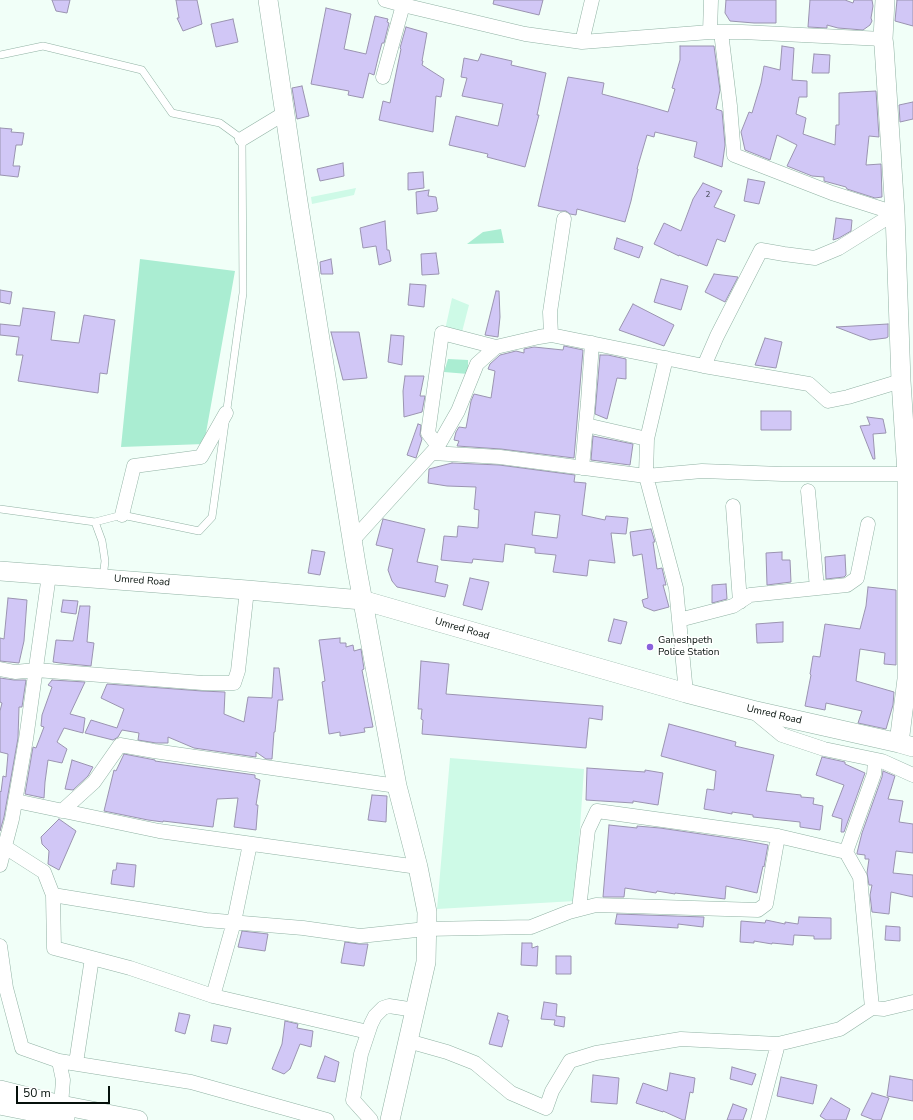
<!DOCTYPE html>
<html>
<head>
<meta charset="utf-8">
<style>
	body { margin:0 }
	#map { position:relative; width:913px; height:1120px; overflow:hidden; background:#f1fff8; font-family:"Nunito Sans",sans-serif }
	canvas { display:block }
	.scale { position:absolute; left:16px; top:1086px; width:94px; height:18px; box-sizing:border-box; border:2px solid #05100b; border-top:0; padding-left:5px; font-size:12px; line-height:14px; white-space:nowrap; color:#05100b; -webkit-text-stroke:3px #fff; paint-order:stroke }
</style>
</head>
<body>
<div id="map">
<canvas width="913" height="1120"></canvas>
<div class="scale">50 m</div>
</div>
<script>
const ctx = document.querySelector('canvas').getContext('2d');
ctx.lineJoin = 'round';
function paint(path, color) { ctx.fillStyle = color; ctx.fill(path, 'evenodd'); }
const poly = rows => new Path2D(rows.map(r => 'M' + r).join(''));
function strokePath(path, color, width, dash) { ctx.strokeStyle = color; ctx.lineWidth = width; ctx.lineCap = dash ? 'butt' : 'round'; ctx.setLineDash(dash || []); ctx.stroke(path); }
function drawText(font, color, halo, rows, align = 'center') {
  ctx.font = font + ' "Nunito Sans",sans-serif'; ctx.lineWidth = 3; ctx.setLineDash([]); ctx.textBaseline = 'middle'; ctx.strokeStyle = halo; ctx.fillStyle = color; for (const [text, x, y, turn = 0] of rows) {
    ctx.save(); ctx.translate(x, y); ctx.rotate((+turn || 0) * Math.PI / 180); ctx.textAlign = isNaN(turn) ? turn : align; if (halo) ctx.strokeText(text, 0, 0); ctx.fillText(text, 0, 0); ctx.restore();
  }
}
paint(poly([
	[356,188,354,195,312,204,311,197],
	[452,298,469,305,462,332,445,330],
	[450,758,584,769,575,901,437,909]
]), '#cefae7');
paint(poly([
	[501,229,504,243,467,244,483,232],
	[140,259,235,271,204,444,121,447],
	[448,359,468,360,468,374,444,372]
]), '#aaedd2');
const building = poly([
	[52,0,70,0,67,13,56,11,52,0],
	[176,0,197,0,202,24,183,31,177,18,179,18,176,0],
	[494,0,543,0,539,15,493,4,494,0],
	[726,0,776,0,776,23,754,23,730,21,725,13,726,0],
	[810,0,845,0,853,3,854,0,872,0,873,6,871,18,872,21,870,25,863,30,838,28,827,25,827,28,808,27,810,0],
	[897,0,913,0,913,26,895,21,897,0],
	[326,8,351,14,344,49,366,54,375,16,388,19,387,22,389,23,384,43,382,43,379,54,374,75,369,73,363,98,348,95,349,91,311,84,326,8],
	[233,19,238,42,216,47,211,24,233,19],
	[406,27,427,33,422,61,423,61,422,65,444,79,441,97,436,96,433,132,379,120,383,101,390,103,401,49,400,48,406,27],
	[680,46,714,46,720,90,716,109,722,111,725,145,722,167,694,157,697,142,655,132,654,137,647,135,637,169,638,169,631,201,625,222,577,209,576,215,570,214,566,211,560,211,538,206,568,77,604,83,602,94,644,105,668,112,675,89,672,88,680,60,680,46],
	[782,46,794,48,792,80,807,81,807,97,799,97,796,114,806,118,803,134,835,145,836,125,839,125,839,93,876,91,879,137,869,136,866,165,881,164,882,197,875,198,847,189,846,187,824,181,824,177,812,176,787,166,797,145,777,135,770,160,745,150,741,132,749,112,752,113,761,83,764,66,780,70,782,46],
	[481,54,512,61,511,65,546,73,537,115,539,115,525,167,487,157,488,154,449,145,456,116,498,126,503,104,462,96,467,78,461,77,464,58,478,61,481,54],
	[814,54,830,55,829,73,812,73,814,54],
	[302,86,309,116,297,119,292,88,302,86],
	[913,102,913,119,900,122,899,105,913,102],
	[0,128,12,129,11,132,24,133,22,145,16,145,13,166,20,166,18,177,0,175,0,128],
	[343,163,344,176,320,181,317,169,343,163],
	[423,172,424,188,408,190,408,173,423,172],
	[748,179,765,182,759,204,744,201,748,179],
	[703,183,722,191,714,207,735,215,725,242,717,239,707,266,679,255,679,256,654,244,664,223,681,231,693,199,703,183],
	[429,190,428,196,436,197,438,209,437,209,437,211,417,214,416,192,429,190],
	[836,218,852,220,851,231,839,238,833,240,836,218],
	[385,221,387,250,389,250,391,261,379,265,376,246,363,248,360,228,385,221],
	[617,238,643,247,639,258,614,249,617,238],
	[436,253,439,274,422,275,421,254,436,253],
	[331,259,333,274,321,274,320,262,331,259],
	[714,274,738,277,725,302,705,292,714,274],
	[661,279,688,286,681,310,654,302,661,279],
	[410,284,426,285,424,307,408,305,410,284],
	[0,290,12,292,10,304,0,302,0,290],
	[496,291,499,291,500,317,498,337,485,335,496,291],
	[633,304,674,325,664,346,619,330,633,304],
	[23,308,55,312,51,340,79,343,84,315,115,320,107,374,100,373,98,393,18,381,23,355,16,355,19,337,0,335,0,324,20,326,23,308],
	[888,324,888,337,886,338,870,340,836,327,888,324],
	[331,332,359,332,367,378,343,380,331,332],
	[391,335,404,336,402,365,388,362,391,335],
	[765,338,782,342,776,368,755,365,765,338],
	[564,346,583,350,574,458,501,449,457,446,459,441,454,440,456,432,459,427,466,428,471,401,474,394,491,398,495,371,488,369,490,364,500,355,516,351,524,353,524,349,534,347,563,350,564,346],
	[600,355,608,355,626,359,626,379,617,378,607,419,595,414,600,355],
	[405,376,424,376,420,396,425,396,422,412,404,417,403,391,405,376],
	[761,411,791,411,791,430,761,430,761,411],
	[867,417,883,419,886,433,873,434,875,459,873,459,860,426,870,425,867,417],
	[418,424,421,425,420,435,422,439,416,458,407,455,418,424],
	[593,436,633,444,630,465,591,460,593,436],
	[452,463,499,465,575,475,574,482,586,483,582,515,605,520,606,516,628,518,626,534,611,533,615,563,589,560,587,576,553,572,556,555,535,553,535,548,505,544,503,562,473,559,472,563,441,560,444,536,457,537,458,526,478,528,479,510,474,509,476,487,447,486,428,483,429,469,452,463],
	[535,512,560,515,557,538,532,535,535,512],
	[383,519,425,529,417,562,438,566,435,582,448,585,445,597,397,587,392,581,388,570,393,549,376,545,383,519],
	[651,529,655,542,653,542,657,569,662,568,666,585,663,585,669,607,654,611,644,607,642,600,648,598,642,554,633,556,630,532,651,529],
	[312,550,325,552,320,575,308,573,312,550],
	[782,552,782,560,790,560,791,582,767,585,766,553,782,552],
	[845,555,846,575,844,577,826,579,825,557,845,555],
	[470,578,489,582,482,610,463,605,470,578],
	[726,584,727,599,712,603,712,585,726,584],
	[868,587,896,590,896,665,884,664,885,653,860,649,856,681,894,692,893,705,886,729,858,723,862,711,826,703,825,710,805,706,811,675,810,674,813,656,820,657,825,624,860,629,866,606,868,587],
	[8,598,27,600,24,641,19,663,0,661,0,638,4,639,8,598],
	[63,600,78,601,76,614,61,612,63,600],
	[80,606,90,606,87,642,94,643,91,666,60,663,53,662,56,640,73,641,80,606],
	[614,619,627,622,621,644,608,641,614,619],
	[783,622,783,642,757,643,756,624,783,622],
	[340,638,340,643,346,643,346,647,353,645,354,651,361,649,364,669,362,670,373,727,364,728,365,732,340,736,340,732,329,734,322,682,325,681,319,640,340,638],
	[421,661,449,664,446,694,603,706,602,720,589,718,586,748,422,734,423,720,421,719,422,709,418,709,421,661],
	[274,668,279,668,283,700,278,700,275,732,274,732,272,759,266,759,256,752,256,757,194,748,168,737,168,743,156,743,138,740,139,733,122,730,118,737,113,740,85,733,91,720,117,728,124,709,101,698,107,684,202,691,225,692,224,714,244,722,248,697,272,698,274,668],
	[0,678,14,680,26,680,22,707,19,707,18,738,4,817,0,831,0,791,1,792,3,776,6,777,8,754,0,752,0,711,2,703,0,702,0,678],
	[52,680,85,682,70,714,85,718,83,733,64,728,57,742,67,749,62,763,48,760,45,782,44,798,25,794,33,747,36,748,44,727,41,726,42,715,52,687,48,685,52,680],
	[669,724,736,742,735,746,774,755,766,791,801,795,801,797,814,798,813,804,823,806,820,830,800,827,800,822,753,817,753,815,732,812,732,814,704,809,707,789,714,790,716,771,661,756,669,724],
	[124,754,155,760,155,761,255,775,255,778,260,780,256,805,258,805,256,830,234,827,238,798,217,799,213,827,163,821,163,822,148,820,104,811,114,770,116,771,124,754],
	[822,757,845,762,845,764,865,773,844,832,841,832,842,819,832,816,844,785,816,775,822,757],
	[72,760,93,767,88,776,73,790,65,789,72,760],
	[587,768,645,772,645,770,663,773,658,805,633,801,633,803,586,800,587,768],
	[883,771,895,776,888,799,903,801,899,822,913,824,913,853,896,851,893,873,913,875,913,897,891,892,889,914,872,912,870,895,872,885,869,885,867,873,869,859,865,859,865,855,857,854,857,853,862,833,882,777,883,771],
	[372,795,387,796,386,822,368,820,372,795],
	[59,819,76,831,59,870,48,864,49,851,42,844,41,837,59,819],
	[609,825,637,828,637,826,660,828,742,840,768,845,764,867,763,866,757,893,726,886,725,899,675,893,675,894,657,891,656,893,625,888,624,897,603,897,609,825],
	[117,863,136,865,134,887,111,884,113,870,116,870,117,863],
	[617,914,704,917,703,927,678,924,678,928,615,924,617,914],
	[799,917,831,918,831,939,814,939,814,936,794,935,793,945,772,943,772,944,754,941,754,943,740,942,741,921,765,923,766,920,785,924,785,922,798,924,799,917],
	[886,926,900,927,900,941,885,940,886,926],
	[242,931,268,934,265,951,238,947,242,931],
	[345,942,359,944,368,944,364,966,341,963,345,942],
	[522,943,532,943,532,948,538,946,537,966,521,965,522,943],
	[556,956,571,956,571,974,556,974,556,956],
	[544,1002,557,1004,556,1016,565,1017,564,1027,554,1025,555,1020,541,1019,544,1002],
	[179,1013,190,1015,185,1034,175,1031,179,1013],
	[498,1013,508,1016,507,1020,509,1020,502,1047,489,1044,498,1013],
	[285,1021,298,1024,297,1028,313,1031,311,1047,300,1044,290,1069,284,1074,272,1069,282,1044,285,1021],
	[214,1025,231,1028,227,1044,211,1041,214,1025],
	[325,1056,339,1062,335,1082,317,1078,325,1056],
	[732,1067,756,1074,752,1085,730,1079,732,1067],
	[670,1073,695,1078,693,1093,690,1092,685,1120,683,1120,663,1111,663,1112,636,1103,643,1083,667,1091,670,1073],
	[593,1075,619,1078,617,1104,591,1102,593,1075],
	[890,1076,913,1080,913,1101,887,1096,890,1076],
	[781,1077,817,1085,813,1104,777,1096,781,1077],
	[872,1093,889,1098,881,1120,874,1120,861,1115,872,1093],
	[831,1098,850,1109,846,1120,826,1120,820,1116,831,1098],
	[733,1104,747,1109,743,1120,727,1120,733,1104]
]);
paint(building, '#d1c7f6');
strokePath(building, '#9a94b0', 1);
const lane = poly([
	[0,55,43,46,142,70,172,113,220,123,242,139,243,293,212,517,199,531,122,515,95,522],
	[0,509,95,522,102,541,105,561,103,578]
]);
const street = poly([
	[385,0,403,5,525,34,582,42,710,32,742,32,883,39],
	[710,32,711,0],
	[582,42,592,0],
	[383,77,403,5],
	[242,139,280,116],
	[551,335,550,312,564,219],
	[666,358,647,439,646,476,676,588,686,693],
	[704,366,717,336,761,250,784,254,815,258,839,248,895,213,832,193,734,155,730,106,721,32],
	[586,425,647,439],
	[438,446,428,433,442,333,496,347],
	[432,453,500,457,646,476,702,471,782,474,907,474],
	[582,468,588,402,592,343],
	[808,491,817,588],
	[733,506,740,602],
	[122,515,134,466,201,457,226,413],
	[352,541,438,446,458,411,477,364,496,347,539,337,551,335,704,366,809,384,828,401,848,397,901,381],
	[679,620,733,606,750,595,847,585,857,578,868,524],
	[0,669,15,672,36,670,203,683,234,683,238,671,247,590],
	[753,711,782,735,824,749,882,761,913,775],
	[16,801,159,831,418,867],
	[62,811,94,782,120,745,154,751,397,786],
	[5,847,44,872,53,895,206,920,303,928,360,936,426,929,531,927,569,912,596,905,758,910,766,904,778,836],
	[846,852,874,774,875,760],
	[0,865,12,819,26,739,49,575],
	[53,895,54,948,130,968,213,996,368,1032],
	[579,909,588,830,597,811,778,836,846,852,860,877,872,1008],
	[0,946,6,988,22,1048,59,1061,63,1080,61,1105,63,1114],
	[213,996,234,922,250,844],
	[408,1041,447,1052,475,1063,511,1093,546,1108,552,1091,570,1061,596,1053,681,1039,778,1044,840,1029,872,1008,884,1009,913,1002],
	[59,1061,191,1082,327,1120],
	[76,1063,92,958],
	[371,1120,353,1100,361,1054,371,1024,375,1016,383,1008,389,1006,415,1010],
	[758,1120,778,1044]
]);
const secondary = poly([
	[268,0,298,202,356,564,397,786,418,867,427,912,426,962,390,1120],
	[885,0,883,39,884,46,895,213,901,381,907,474,907,679,899,743],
	[0,571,247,590,362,600,686,693,752,710,899,743,913,747],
	[0,1090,24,1096,61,1105,138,1120],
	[0,1105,65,1118]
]);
strokePath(lane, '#91b2a4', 8);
strokePath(street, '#91b2a4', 15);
strokePath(secondary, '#91b2a4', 20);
strokePath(lane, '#fff', 7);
strokePath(street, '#fff', 14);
strokePath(secondary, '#fff', 19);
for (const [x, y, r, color] of [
	[650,647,4,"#8961dc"]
]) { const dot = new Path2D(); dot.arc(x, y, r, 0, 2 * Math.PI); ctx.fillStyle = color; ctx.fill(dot); strokePath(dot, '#fff', 1.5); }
drawText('8px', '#383e46', null, [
	["2",708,195]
]);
drawText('10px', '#05100b', '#fff', [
	["Umred Road",142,581,4],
	["Umred Road",462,629,16],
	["Umred Road",774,715,13]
]);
drawText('10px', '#05100b', '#fff', [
	["Ganeshpeth",658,641],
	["Police Station",658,653]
], 'left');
</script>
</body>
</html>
